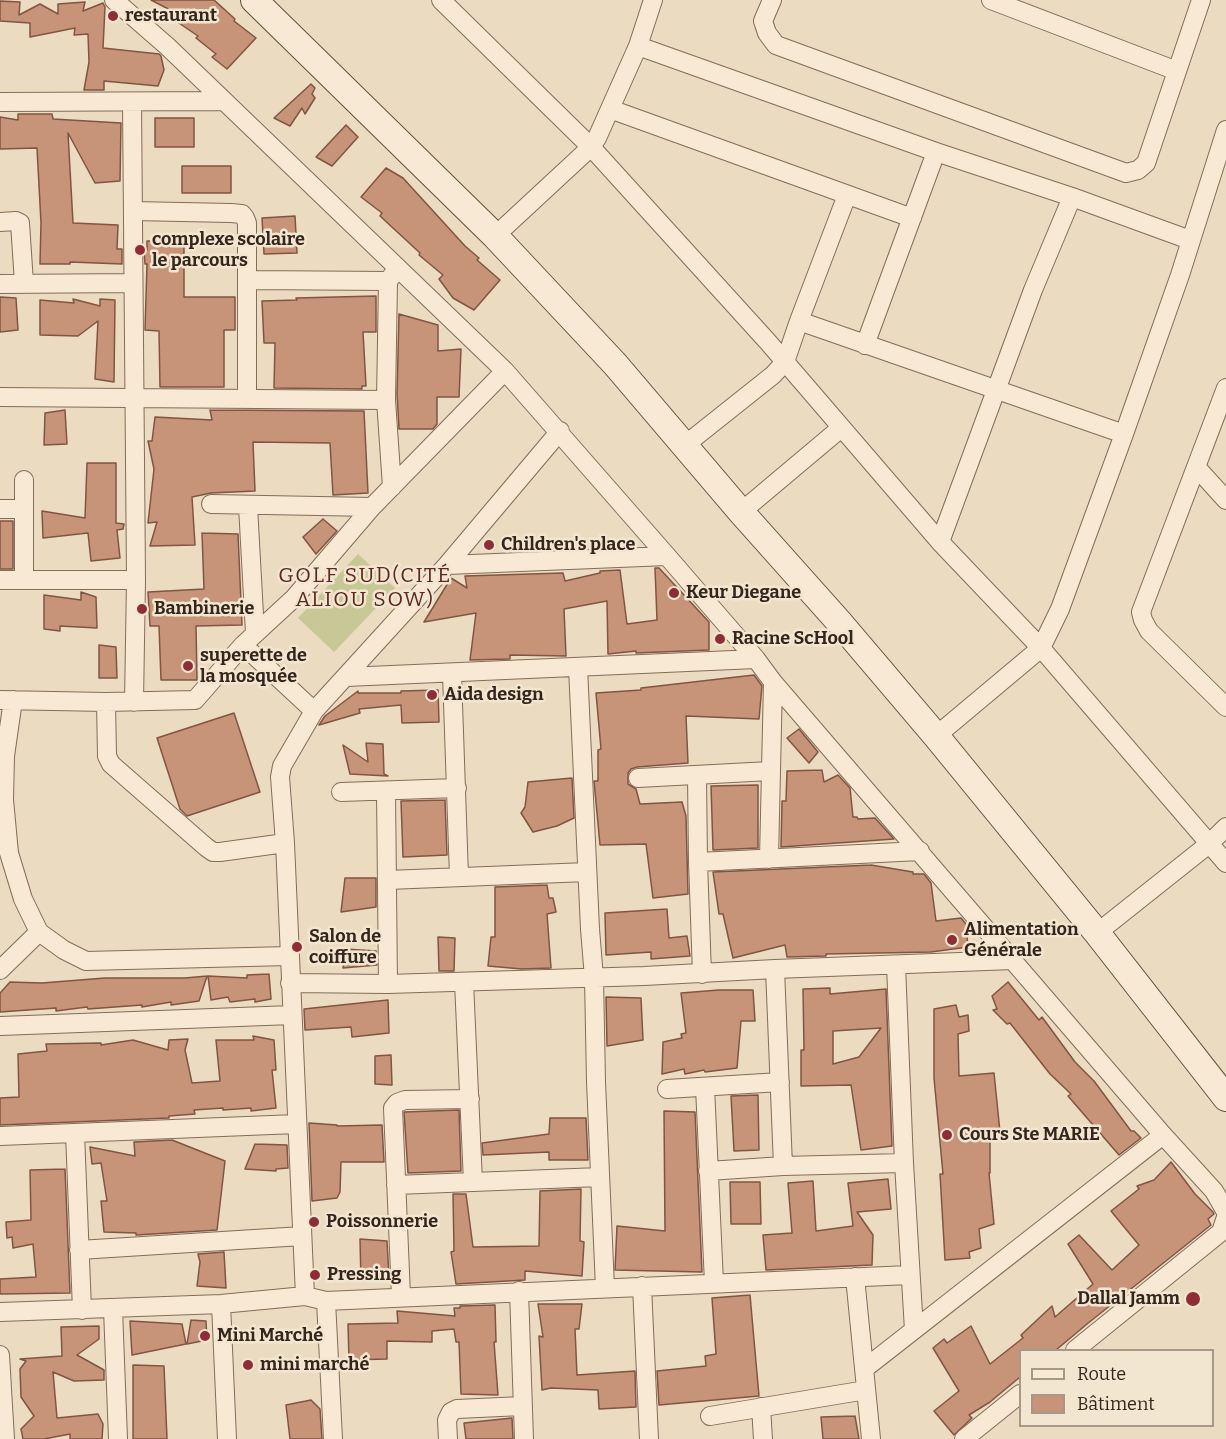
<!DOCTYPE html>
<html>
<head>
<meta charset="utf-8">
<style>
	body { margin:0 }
	#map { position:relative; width:1226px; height:1439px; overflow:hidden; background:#ebdbc1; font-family:Bitter,serif }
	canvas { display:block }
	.legend { position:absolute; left:1019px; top:1349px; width:195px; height:78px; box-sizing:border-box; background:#f3e6d0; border:2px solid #a79988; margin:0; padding:8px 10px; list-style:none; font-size:18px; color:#34261d }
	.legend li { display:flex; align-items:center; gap:12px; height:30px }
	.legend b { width:30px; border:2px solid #a79988 }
</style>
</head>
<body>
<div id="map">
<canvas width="1226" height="1439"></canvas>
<ul class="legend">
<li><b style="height:8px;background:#f7e9d4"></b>Route</li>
<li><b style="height:16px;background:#c79379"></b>Bâtiment</li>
</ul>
</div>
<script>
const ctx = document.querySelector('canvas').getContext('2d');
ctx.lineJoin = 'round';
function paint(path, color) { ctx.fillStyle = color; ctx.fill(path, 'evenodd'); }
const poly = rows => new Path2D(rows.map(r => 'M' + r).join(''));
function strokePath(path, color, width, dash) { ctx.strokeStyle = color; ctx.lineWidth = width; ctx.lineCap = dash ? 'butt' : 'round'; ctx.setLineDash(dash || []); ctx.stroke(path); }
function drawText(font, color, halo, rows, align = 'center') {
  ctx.font = font + ' Bitter,serif'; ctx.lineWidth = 5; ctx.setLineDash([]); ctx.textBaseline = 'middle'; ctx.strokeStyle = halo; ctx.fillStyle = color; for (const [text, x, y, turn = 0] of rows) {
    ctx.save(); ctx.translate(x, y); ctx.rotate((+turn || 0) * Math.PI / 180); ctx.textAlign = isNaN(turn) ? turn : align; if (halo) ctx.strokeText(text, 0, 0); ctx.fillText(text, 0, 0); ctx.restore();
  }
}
paint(poly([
	[358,554,395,588,334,652,298,618]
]), '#c7c896');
const building = poly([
	[151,0,214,0,235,19,234,21,256,38,227,69,212,57,216,54,196,38,198,36,173,19,178,14,151,0],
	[0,1,20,2,19,15,40,4,58,14,58,4,85,2,83,11,103,3,105,7,103,48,159,54,161,56,164,70,158,86,104,81,104,90,84,90,89,62,88,34,74,35,75,28,30,37,30,23,0,21,0,1],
	[311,84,315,88,312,94,315,98,305,114,302,108,290,126,274,118,311,84],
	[18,114,52,114,53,119,121,123,120,181,95,183,68,133,73,223,118,225,117,249,122,249,122,264,70,262,70,264,40,264,41,223,37,148,0,149,0,117,18,120,18,114],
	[155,118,194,118,194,147,155,147,155,118],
	[346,125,358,137,332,166,316,157,346,125],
	[182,166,231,166,231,193,182,193,182,166],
	[386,168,403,178,465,246,479,258,477,260,500,280,474,310,453,298,439,279,443,275,419,255,420,253,380,216,382,213,361,197,386,168],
	[295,216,297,253,264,254,262,218,295,216],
	[147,241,184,241,184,297,235,297,235,330,224,330,224,387,160,387,159,331,145,330,147,264,145,264,144,250,147,250,147,241],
	[376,296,376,332,363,332,366,386,362,386,362,389,274,388,275,343,264,343,262,301,297,300,296,298,376,296],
	[0,297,16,298,18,330,0,332,0,297],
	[73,299,100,306,100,299,115,300,114,382,95,379,98,321,78,336,40,335,40,300,74,303,73,299],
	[399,314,438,325,438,351,461,349,459,397,437,397,437,424,433,429,399,429,397,394,399,314],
	[65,410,67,444,44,445,45,413,65,410],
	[210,410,364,411,368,493,333,495,330,443,253,442,255,491,211,493,192,497,195,545,150,546,157,522,148,523,154,469,148,441,152,441,155,417,212,420,210,410],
	[87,463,116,463,116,523,124,524,123,529,117,530,120,558,91,561,88,533,43,538,42,511,85,518,87,463],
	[323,519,337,531,316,554,303,537,323,519],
	[0,521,13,521,13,569,0,569,0,521],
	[202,533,238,534,242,625,196,626,197,680,161,680,159,626,150,626,148,592,204,589,202,533],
	[655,568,659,568,709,622,709,650,636,653,636,651,608,654,607,601,564,609,566,656,510,655,510,659,470,660,476,613,424,622,451,578,467,588,465,576,563,573,565,581,600,573,600,571,620,570,627,624,657,620,655,568],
	[81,592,96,597,97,628,60,626,60,631,44,629,44,595,81,600,81,592],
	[99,645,116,647,117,678,99,678,99,645],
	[754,675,762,686,759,719,686,716,688,763,637,767,631,769,628,773,628,784,636,789,640,804,682,802,686,816,688,894,653,898,646,844,600,845,594,781,598,781,598,750,601,749,596,693,641,690,641,688,754,675],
	[438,690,439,722,402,723,401,705,359,709,360,713,319,725,325,716,358,691,358,693,401,693,401,691,438,690],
	[234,713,260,792,187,816,180,809,157,738,234,713],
	[799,729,818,752,809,763,787,738,799,729],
	[366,743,383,744,384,774,388,776,350,774,343,745,368,762,366,743],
	[822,770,824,782,838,775,850,788,853,817,857,817,858,819,875,818,894,839,781,847,782,801,786,801,787,771,822,770],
	[572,778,574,818,557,826,533,832,521,813,525,807,528,782,572,778],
	[758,785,758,848,713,850,711,786,758,785],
	[445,800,447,855,403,857,401,801,445,800],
	[871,865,913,872,913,874,924,874,931,883,936,921,961,918,966,924,968,947,931,952,826,954,826,956,787,957,785,945,733,958,723,914,719,914,713,872,871,865],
	[345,878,376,878,376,907,341,912,345,878],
	[547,885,549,898,553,898,556,912,547,914,551,968,522,969,488,966,491,937,495,937,495,887,547,885],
	[667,909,669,938,687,936,690,956,651,959,651,952,606,955,605,913,667,909],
	[438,937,455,938,454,971,439,971,438,937],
	[345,949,376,951,377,965,343,968,345,949],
	[269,974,271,999,255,1002,255,999,230,1002,228,997,211,1000,208,976,247,978,247,975,269,974],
	[207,976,199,1001,171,1005,171,1002,142,1007,142,1005,88,1009,87,1007,56,1011,56,1008,0,1012,0,993,10,982,42,983,105,978,185,978,207,976],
	[1008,982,1039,1020,1042,1017,1075,1062,1094,1081,1131,1131,1134,1131,1141,1138,1119,1155,1068,1096,1071,1094,1050,1074,1010,1023,1007,1024,993,1010,997,1009,992,996,1008,982],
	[830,988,830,994,886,989,892,1146,861,1150,851,1085,801,1086,801,1050,804,1050,803,989,830,988],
	[881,1028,859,1057,833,1064,833,1031,881,1028],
	[719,990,753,990,755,1021,741,1021,737,1068,705,1072,704,1070,685,1074,684,1069,662,1074,663,1042,682,1038,681,1034,686,1033,681,993,719,990],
	[606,997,641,998,643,1040,607,1046,606,997],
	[388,1000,389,1033,352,1037,351,1027,305,1030,304,1009,388,1000],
	[956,1005,959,1017,968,1015,969,1031,958,1034,959,1076,994,1073,1000,1132,990,1131,990,1173,989,1173,994,1224,979,1229,981,1248,969,1252,970,1258,945,1260,940,1174,943,1174,934,1078,934,1009,956,1005],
	[253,1036,274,1040,276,1070,272,1070,276,1108,251,1111,251,1108,223,1110,223,1108,194,1110,195,1114,169,1116,169,1118,0,1125,0,1098,19,1097,18,1054,47,1051,46,1044,101,1043,101,1045,133,1040,168,1050,169,1040,188,1039,185,1050,192,1083,220,1081,216,1040,254,1040,253,1036],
	[391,1055,392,1085,375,1084,375,1056,391,1055],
	[758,1095,759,1150,734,1151,731,1096,758,1095],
	[459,1110,461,1171,408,1173,404,1112,459,1110],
	[664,1111,695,1112,702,1272,615,1270,617,1226,665,1231,664,1111],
	[550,1118,586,1118,588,1160,549,1160,549,1152,483,1155,482,1143,549,1134,550,1118],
	[309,1123,337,1125,337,1126,382,1125,384,1162,341,1162,340,1192,337,1198,312,1201,309,1123],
	[172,1140,225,1161,217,1230,136,1235,136,1233,104,1232,101,1201,107,1201,101,1163,92,1164,90,1147,135,1156,134,1142,172,1140],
	[255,1144,287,1145,288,1168,276,1169,276,1171,245,1169,255,1144],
	[1171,1162,1195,1194,1213,1212,1214,1214,1208,1219,1211,1225,1087,1324,1056,1350,1020,1350,1020,1377,990,1402,969,1415,972,1418,954,1435,934,1411,959,1391,933,1348,944,1339,947,1343,971,1326,990,1364,1023,1338,1021,1335,1052,1306,1055,1317,1093,1284,1068,1244,1079,1235,1112,1270,1139,1245,1111,1211,1139,1189,1137,1186,1154,1180,1171,1162],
	[65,1169,70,1293,0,1294,0,1279,36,1277,33,1244,13,1248,12,1237,7,1238,6,1222,31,1220,30,1170,65,1169],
	[888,1179,891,1209,857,1212,873,1235,872,1265,766,1270,763,1235,792,1233,788,1183,813,1181,816,1231,853,1226,848,1183,888,1179],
	[730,1182,760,1182,761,1224,731,1224,730,1182],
	[581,1189,580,1241,584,1242,582,1276,525,1271,525,1280,456,1284,451,1252,454,1251,453,1194,466,1194,473,1247,539,1246,540,1191,581,1189],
	[360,1239,387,1241,389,1276,361,1281,360,1239],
	[224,1252,226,1288,197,1286,200,1262,198,1254,224,1252],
	[750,1295,759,1396,659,1405,657,1371,706,1366,705,1356,716,1354,712,1298,750,1295],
	[538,1304,582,1304,579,1329,575,1329,577,1375,635,1371,636,1407,599,1409,598,1390,551,1388,542,1390,539,1336,543,1337,538,1304],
	[495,1305,496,1342,494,1342,498,1395,461,1394,459,1342,456,1342,454,1329,432,1331,432,1342,387,1341,387,1359,349,1360,348,1324,398,1323,397,1311,455,1316,454,1308,460,1308,460,1306,495,1305],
	[191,1320,206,1321,207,1340,187,1344,191,1320],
	[130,1321,182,1324,186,1344,132,1355,130,1321],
	[99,1326,99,1339,77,1355,104,1370,104,1380,74,1381,53,1372,57,1418,98,1414,103,1424,102,1439,70,1439,70,1434,44,1439,23,1439,21,1429,34,1416,21,1397,20,1369,26,1361,20,1359,62,1356,61,1327,99,1326],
	[133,1365,164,1366,167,1439,133,1439,133,1365],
	[311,1400,320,1409,322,1439,290,1439,286,1405,311,1400],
	[855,1416,859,1439,823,1439,821,1417,855,1416],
	[512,1418,513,1439,466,1439,464,1423,512,1418]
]);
paint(building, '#c79379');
strokePath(building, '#815541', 1.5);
const street = poly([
	[114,0,167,46,505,371,667,556,756,659,773,682,1163,1135,1214,1191,1226,1212],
	[441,0,591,147,768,342,940,542,1041,648,1226,863],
	[772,0,763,21,767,33,776,45,1126,173,1138,170,1146,163,1201,0],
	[991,0,1177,71],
	[638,46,936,152,1072,197,1190,240],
	[0,102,224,101],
	[132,102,136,580,134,702],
	[610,109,912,218],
	[133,211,231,213,242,214,245,218,247,223,247,398],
	[0,222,16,221,20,223,24,283],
	[495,236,591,147,597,138,638,46,653,0],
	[248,280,388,281],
	[0,284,133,283],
	[799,321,847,195],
	[865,345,936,152],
	[1226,388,1141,612,1143,620,1149,631,1226,707],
	[0,397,386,400],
	[685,445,773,375,785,362,799,321,1124,434],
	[1197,468,1226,500],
	[24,480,24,580],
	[392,487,386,400,388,281,398,268],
	[211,504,372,507],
	[248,506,255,633],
	[0,509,23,509],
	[741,512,841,428],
	[940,542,1033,290,1072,197],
	[447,565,667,556],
	[0,580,136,580],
	[243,645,314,711],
	[578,667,590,929,594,978,596,1082,605,1288],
	[452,674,459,877],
	[346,677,756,659],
	[0,700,106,702,195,700,243,645,294,598,372,507,505,371],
	[13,700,5,756,4,800,9,853,23,899,39,932,64,950,86,961,289,956],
	[106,702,107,756,111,764,206,847,213,852,220,852,285,843],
	[936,736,1041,648,1060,609,1124,434,1180,275,1226,130],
	[697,776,698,862,702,974],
	[638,778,770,771],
	[386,791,388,984],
	[341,792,457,788],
	[769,859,773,682],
	[698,862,920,851],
	[388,880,587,872],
	[1097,933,1209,844,1226,827],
	[896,965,904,1163,914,1330],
	[775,969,783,1166],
	[0,970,39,932],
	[464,982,473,1182],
	[290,983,388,984,644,976,775,969,1013,960],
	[0,1026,292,1015],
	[705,1087,714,1283],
	[667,1089,780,1082],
	[75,1133,82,1310],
	[0,1136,296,1124],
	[708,1171,783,1166,904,1163],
	[396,1185,600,1177],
	[79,1250,302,1236],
	[855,1277,871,1439],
	[642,1286,649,1439],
	[519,1291,524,1439],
	[305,1296,285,843,280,777,282,766,314,711,447,565,560,431],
	[401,1296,393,1108,397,1103,405,1100,470,1099],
	[326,1301,333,1439],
	[221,1304,227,1439],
	[113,1309,118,1439],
	[0,1312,221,1304,305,1296,326,1301,909,1275],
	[1075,1350,1221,1232,1226,1217],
	[0,1355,5,1439],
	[864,1369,1163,1135],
	[761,1407,763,1439],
	[710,1416,866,1390],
	[448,1439,447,1420,451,1412,457,1409,522,1406],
	[964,1439,1020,1394]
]);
const secondary = poly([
	[254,0,495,236,615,364,741,512,840,623,936,736,1097,933,1226,1098]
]);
strokePath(street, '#846c5a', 20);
strokePath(secondary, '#654e3d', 28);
strokePath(street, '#f7e9d4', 18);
strokePath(secondary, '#f7e9d4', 26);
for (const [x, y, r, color] of [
	[113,16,6,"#8f2d36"],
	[140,250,6,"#8f2d36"],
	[489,545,6,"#8f2d36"],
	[674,593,6,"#8f2d36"],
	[142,609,6,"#8f2d36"],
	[720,639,6,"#8f2d36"],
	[188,666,6,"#8f2d36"],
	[432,695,6,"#8f2d36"],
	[952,940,6,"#8f2d36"],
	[297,947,6,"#8f2d36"],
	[947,1135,6,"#8f2d36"],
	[314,1222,6,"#8f2d36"],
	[315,1275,6,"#8f2d36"],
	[1193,1299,8,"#8f2d36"],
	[205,1336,6,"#8f2d36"],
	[248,1365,6,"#8f2d36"]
]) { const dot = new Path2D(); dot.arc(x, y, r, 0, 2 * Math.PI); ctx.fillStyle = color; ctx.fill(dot); strokePath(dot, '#f3e6d0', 2); }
drawText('bold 18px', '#34261d', '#f3e6d0', [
	["restaurant",125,16],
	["complexe scolaire",152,240],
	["le parcours",152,261],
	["Children's place",501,545],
	["Keur Diegane",686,593],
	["Bambinerie",154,609],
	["Racine ScHool",732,639],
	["superette de",200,656],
	["la mosquée",200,677],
	["Aida design",444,695],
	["Alimentation",964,930],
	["Générale",964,951],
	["Salon de",309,937],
	["coiffure",309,958],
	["Cours Ste MARIE",959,1135],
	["Poissonnerie",326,1222],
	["Pressing",327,1275],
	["Dallal Jamm",1180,1299,"right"],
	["Mini Marché",217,1336],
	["mini marché",260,1365]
], 'left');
ctx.letterSpacing = '1.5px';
drawText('21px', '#5e271f', '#f3e6d0', [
	["GOLF SUD(CITÉ",365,576],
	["ALIOU SOW)",365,600]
]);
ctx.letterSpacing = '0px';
</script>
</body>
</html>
